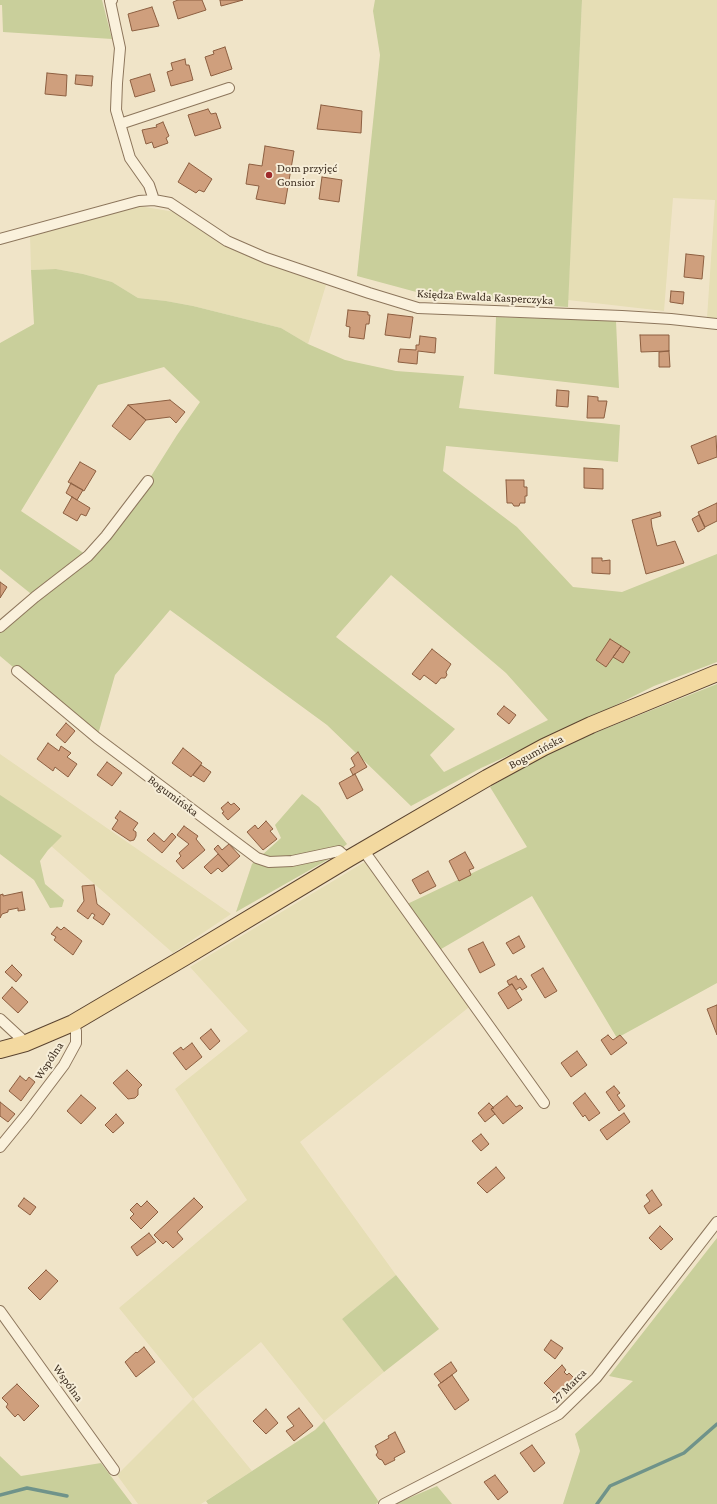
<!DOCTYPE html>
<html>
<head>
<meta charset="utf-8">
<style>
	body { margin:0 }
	canvas { display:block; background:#f0e4c8 }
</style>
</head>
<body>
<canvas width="717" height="1504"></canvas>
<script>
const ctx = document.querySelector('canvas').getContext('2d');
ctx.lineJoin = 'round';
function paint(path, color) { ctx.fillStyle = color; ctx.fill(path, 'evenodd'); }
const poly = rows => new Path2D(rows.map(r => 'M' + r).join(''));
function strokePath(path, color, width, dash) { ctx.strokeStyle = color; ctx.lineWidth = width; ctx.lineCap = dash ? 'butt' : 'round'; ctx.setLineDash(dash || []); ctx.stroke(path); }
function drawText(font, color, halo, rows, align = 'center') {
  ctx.font = font + ' "Crimson Pro",serif'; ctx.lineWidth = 4; ctx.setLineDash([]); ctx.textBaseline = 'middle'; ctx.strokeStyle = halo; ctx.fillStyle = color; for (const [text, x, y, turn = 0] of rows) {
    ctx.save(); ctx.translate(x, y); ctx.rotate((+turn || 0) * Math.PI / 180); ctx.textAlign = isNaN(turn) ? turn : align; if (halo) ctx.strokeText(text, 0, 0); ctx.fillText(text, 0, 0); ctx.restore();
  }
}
paint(poly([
	[582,0,717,0,717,319,707,318,715,200,673,198,664,311,568,300],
	[139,206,175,212,227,247,273,266,326,285,308,344,281,328,193,306,166,301,138,298,112,282,83,274,56,269,31,270,30,235],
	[0,754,231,914,173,953,50,845,0,797],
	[368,860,473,1004,300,1142,396,1275,342,1319,384,1372,324,1421,261,1342,193,1399,252,1471,201,1504,138,1504,117,1475,193,1399,119,1308,247,1200,175,1089,248,1031,190,967]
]), '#e6deb5');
paint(poly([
	[0,0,102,0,112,39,3,32,2,5,0,5],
	[375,0,582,0,568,307,446,300,357,276,380,55,373,11],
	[56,269,83,274,112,282,138,298,166,301,193,306,281,328,308,344,345,360,396,371,464,376,459,408,620,425,618,462,446,446,443,471,517,527,573,587,622,592,717,554,717,662,654,686,582,722,481,768,411,806,327,725,170,610,115,675,97,738,0,656,0,627,35,597,0,569,0,343,34,324,31,270],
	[164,367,200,402,177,435,148,481,88,556,21,511,98,385],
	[391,575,506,673,548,720,444,772,430,755,455,729,336,637],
	[496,317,616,321,619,388,494,374],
	[717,684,717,983,617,1038,532,896,436,952,403,906,527,847,490,787,543,756,592,734],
	[302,794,319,807,347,844,329,859,236,912,252,864,281,838,275,825],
	[0,795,62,836,48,850,40,861,45,884,64,900,62,907,50,908,34,880,0,854],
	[717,1238,717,1504,563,1504,580,1451,575,1434,633,1381,609,1376],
	[396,1275,439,1329,384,1372,342,1319],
	[324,1421,379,1502,376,1504,208,1504,206,1501,315,1430],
	[0,1456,21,1476,101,1463,132,1504,0,1504],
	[437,1486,452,1504,395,1504]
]), '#c9cf9b');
strokePath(poly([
	[0,1495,27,1488,67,1496],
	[597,1504,610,1486,684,1453,717,1424]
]), '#6f938a', 3.5);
const building = poly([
	[178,0,202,0,206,10,178,19,173,2,178,0],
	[220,0,243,0,221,6,220,0],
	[152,7,159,26,132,31,128,14,152,7],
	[225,47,232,69,211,76,205,57,214,54,213,51,225,47],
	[185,59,186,65,189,65,193,80,171,86,167,72,173,70,171,63,185,59],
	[47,73,67,75,66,96,45,94,47,73],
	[150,74,155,91,135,97,130,80,150,74],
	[76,75,93,76,92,86,75,84,76,75],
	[321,105,362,111,361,133,317,129,321,105],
	[208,109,211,114,216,113,221,128,195,136,188,115,208,109],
	[163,122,169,136,166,138,168,143,154,148,152,142,146,144,142,130,157,127,156,125,163,122],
	[265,146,294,151,285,204,256,199,259,186,246,184,249,164,262,166,265,146],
	[189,163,212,179,204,192,199,190,196,193,178,182,189,163],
	[322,177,342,180,339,202,319,199,322,177],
	[686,254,704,256,702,279,684,277,686,254],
	[671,291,684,292,683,304,670,302,671,291],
	[348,310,368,312,368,315,370,315,369,324,366,324,364,339,349,337,350,327,346,326,348,310],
	[388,314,413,317,410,338,385,335,388,314],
	[640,335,669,335,669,351,641,352,640,335],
	[420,336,436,338,435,353,418,351,417,364,398,362,400,349,416,350,416,345,419,345,420,336],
	[669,351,670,367,659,367,659,352,669,351],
	[557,390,569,391,568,407,556,406,557,390],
	[588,396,598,397,598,401,607,401,604,418,587,418,588,396],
	[170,400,185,412,176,423,170,417,146,420,128,405,170,400],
	[128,405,146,420,130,440,112,426,128,405],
	[716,436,717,457,698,464,691,446,716,436],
	[80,462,96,471,84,491,68,482,80,462],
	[584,468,603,469,603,489,584,488,584,468],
	[506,480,524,480,524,487,527,487,527,496,525,496,525,503,520,503,519,506,514,506,512,503,507,503,506,480],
	[71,483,83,490,77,500,66,493,71,483],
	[72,497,90,508,86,516,81,514,77,521,63,513,72,497],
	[717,503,717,521,705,527,698,512,717,503],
	[660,512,661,516,651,519,652,527,657,546,675,541,684,563,646,574,632,520,660,512],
	[699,515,705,528,698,532,692,519,699,515],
	[592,558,602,558,602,561,610,560,610,574,592,573,592,558],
	[0,582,7,587,0,598,0,582],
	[610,639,621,646,606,667,596,660,610,639],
	[621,646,630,652,623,663,613,657,621,646],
	[432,649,451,664,446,672,447,675,445,678,441,678,436,684,424,675,420,680,412,674,432,649],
	[504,706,516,715,509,724,497,714,504,706],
	[66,723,75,731,65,743,56,735,66,723],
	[48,743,59,751,61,746,71,753,67,757,77,764,68,777,55,767,53,771,37,759,48,743],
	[183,748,202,763,191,777,172,763,183,748],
	[358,752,367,767,353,775,350,769,355,766,351,758,358,752],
	[107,762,122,773,112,786,97,775,107,762],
	[201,765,211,772,204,782,193,775,201,765],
	[355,774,363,790,347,799,339,783,355,774],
	[228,802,231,805,234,803,240,809,228,820,222,813,224,812,221,808,228,802],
	[120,811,138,823,133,830,136,832,136,836,134,840,130,841,112,829,118,820,115,818,120,811],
	[266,821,273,829,270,831,277,839,263,850,247,832,255,825,258,829,266,821],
	[184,826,198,836,196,839,205,850,183,869,176,861,181,856,179,853,189,844,177,835,184,826],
	[154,833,164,842,172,833,176,837,162,853,147,840,154,833],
	[229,844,240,856,229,866,214,849,218,845,222,850,229,844],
	[465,852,474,868,469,870,471,875,459,881,449,861,465,852],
	[218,854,229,866,222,872,218,868,211,874,204,867,218,854],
	[428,871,436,886,420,894,412,880,428,871],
	[94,885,97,904,110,914,103,925,93,918,95,915,92,913,88,919,77,911,84,901,82,886,94,885],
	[22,892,25,910,18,911,18,908,8,910,8,912,2,914,0,918,0,895,3,894,3,896,22,892],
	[57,927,61,930,64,927,82,941,73,955,54,940,56,937,51,934,57,927],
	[519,936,525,947,513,954,506,943,519,936],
	[483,942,495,965,480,973,468,949,483,942],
	[12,965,22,975,16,982,5,972,12,965],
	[543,968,557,991,545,998,531,975,543,968],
	[516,976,518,980,521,978,527,987,522,990,520,987,516,990,512,984,509,985,507,981,516,976],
	[512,984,522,1000,508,1009,498,993,512,984],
	[12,987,28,1002,18,1013,2,998,12,987],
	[717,1005,717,1035,707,1009,717,1005],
	[211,1029,220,1041,210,1050,200,1038,211,1029],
	[608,1035,613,1040,620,1035,627,1043,611,1055,601,1040,608,1035],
	[192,1043,202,1057,186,1070,173,1053,181,1047,183,1050,192,1043],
	[577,1051,587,1065,571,1077,561,1063,577,1051],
	[127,1070,142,1085,138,1089,138,1095,135,1098,128,1099,113,1083,127,1070],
	[20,1076,26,1081,29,1077,35,1082,21,1101,9,1091,20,1076],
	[614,1086,620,1093,617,1095,625,1106,619,1111,606,1092,614,1086],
	[585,1093,600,1113,589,1121,585,1115,583,1117,573,1103,585,1093],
	[81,1095,96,1108,81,1124,67,1111,81,1095],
	[507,1096,516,1107,520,1105,523,1108,503,1124,491,1109,507,1096],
	[0,1102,15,1114,8,1122,0,1116,0,1102],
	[489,1103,494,1108,491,1109,495,1114,485,1122,478,1113,489,1103],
	[624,1113,630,1122,607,1140,600,1130,624,1113],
	[116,1114,124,1123,113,1133,105,1125,116,1114],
	[481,1134,489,1144,481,1151,472,1141,481,1134],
	[496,1167,505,1178,487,1193,477,1183,496,1167],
	[652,1190,662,1205,649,1214,644,1206,650,1201,646,1195,652,1190],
	[24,1198,36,1207,30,1215,18,1206,24,1198],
	[194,1198,203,1207,177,1232,183,1239,173,1248,166,1241,163,1244,154,1235,194,1198],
	[147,1201,158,1212,141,1229,130,1218,134,1214,130,1210,137,1203,141,1207,147,1201],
	[660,1226,673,1239,661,1250,649,1238,660,1226],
	[149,1233,156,1242,137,1256,131,1247,149,1233],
	[46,1270,58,1281,40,1300,28,1288,46,1270],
	[551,1340,563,1348,555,1359,544,1350,551,1340],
	[144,1347,155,1362,136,1377,125,1362,136,1352,137,1353,144,1347],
	[451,1362,457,1371,441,1383,434,1374,451,1362],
	[562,1365,566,1370,564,1372,567,1375,569,1373,575,1379,557,1396,544,1383,562,1365],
	[452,1375,469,1400,455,1410,438,1385,452,1375],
	[17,1384,39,1406,24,1421,18,1414,15,1417,6,1407,8,1404,2,1398,17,1384],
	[299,1408,313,1426,294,1441,286,1431,294,1426,287,1417,299,1408],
	[266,1409,278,1423,266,1434,253,1421,266,1409],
	[395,1432,405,1452,394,1458,395,1460,385,1465,382,1460,379,1459,376,1455,378,1452,375,1446,389,1438,388,1436,395,1432],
	[532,1445,545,1463,534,1472,520,1453,532,1445],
	[495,1475,508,1492,498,1500,484,1482,495,1475]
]);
paint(building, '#cf9f7d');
strokePath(building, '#8d5f41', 1);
const street = poly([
	[112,0,110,1,120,48,117,83,116,110,130,158,149,185,154,200],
	[120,124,229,88],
	[0,239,139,201,154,200,170,203,227,241,266,258,369,293,418,308,622,316,671,319,717,324],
	[0,627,35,597,88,556,106,536,148,481],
	[17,671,97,738,257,858,269,862,292,861,339,851,348,859],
	[364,851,544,1103],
	[0,1019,26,1043],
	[0,1147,27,1114,64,1065,76,1043,76,1031,73,1023],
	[0,1311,114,1470],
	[384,1504,559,1414,596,1378,717,1222]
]);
const primary = poly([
	[0,1050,26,1043,73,1023,185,957,348,859,487,778,544,747,591,725,717,673]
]);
strokePath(street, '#8d765c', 12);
strokePath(primary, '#5b4430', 18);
strokePath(street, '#faf1dc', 10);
strokePath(primary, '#f3d9a0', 16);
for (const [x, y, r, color] of [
	[269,175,4,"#9e2a2b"]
]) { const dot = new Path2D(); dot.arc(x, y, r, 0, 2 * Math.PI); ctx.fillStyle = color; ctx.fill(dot); strokePath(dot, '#f7eed8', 1.5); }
drawText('12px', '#3d2e20', '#f7eed8', [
	["Dom przyjęć",277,168],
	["Gonsior",277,182]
], 'left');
drawText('12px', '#3d2e20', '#f7eed8', [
	["Księdza Ewalda Kasperczyka",485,297,3],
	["Bogumińska",536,752,-28],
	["Bogumińska",173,796,37],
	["Wspólna",49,1061,-57],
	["Wspólna",68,1383,54],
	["27 Marca",569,1386,-45]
]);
</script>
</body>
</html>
